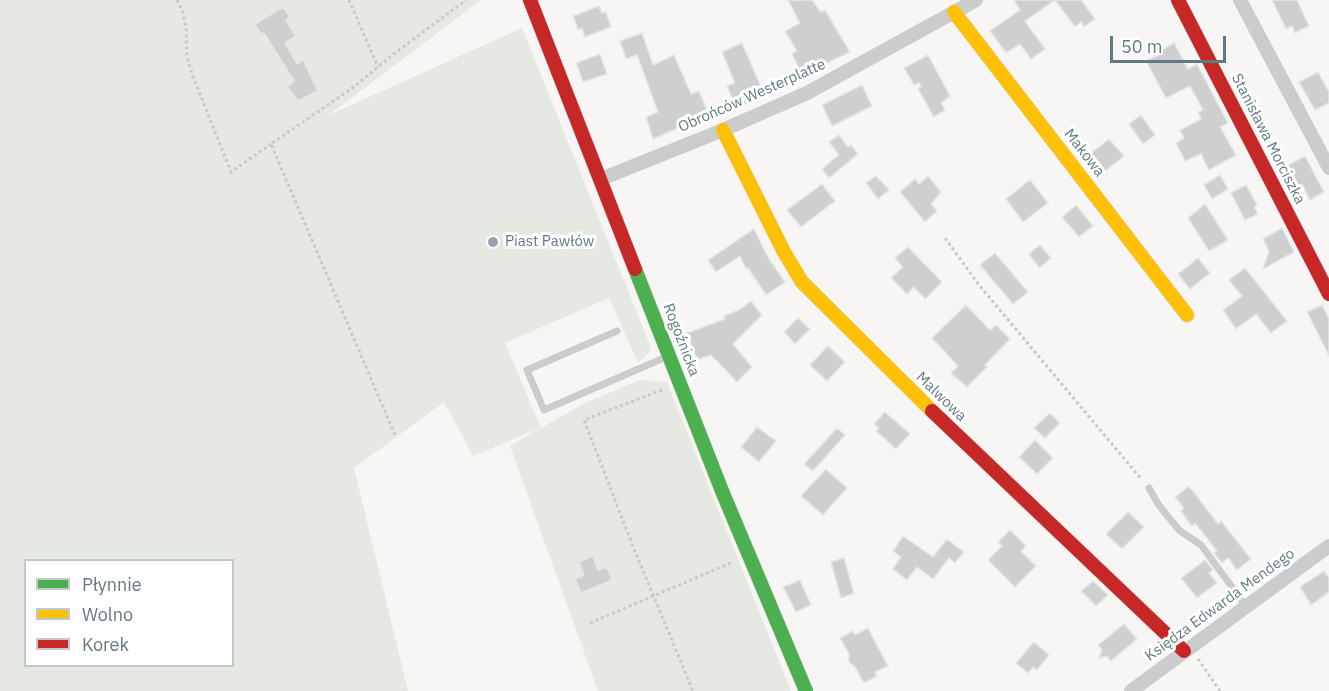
<!DOCTYPE html>
<html>
<head>
<meta charset="utf-8">
<style>
	body { margin:0 }
	#map { position:relative; width:1329px; height:691px; overflow:hidden; background:#f7f6f5; font-family:"IBM Plex Sans",sans-serif }
	canvas { display:block }
	.legend { position:absolute; left:24px; top:559px; width:210px; height:108px; box-sizing:border-box; background:#fff; border:2px solid #c0cacd; margin:0; padding:8px 10px; list-style:none; font-size:18px; color:#617a81 }
	.legend li { display:flex; align-items:center; gap:12px; height:30px }
	.legend b { width:30px; border:2px solid #c0cacd }
	.scale { position:absolute; left:1110px; top:36px; width:116px; height:27px; box-sizing:border-box; border:3px solid #617a81; border-top:0; padding-left:8px; font-size:18px; line-height:21px; white-space:nowrap; color:#617a81; -webkit-text-stroke:4px #fff; paint-order:stroke }
</style>
</head>
<body>
<div id="map">
<canvas width="1329" height="691"></canvas>
<ul class="legend">
<li><b style="height:8px;background:#4caf50"></b>Płynnie</li>
<li><b style="height:8px;background:#ffc107"></b>Wolno</li>
<li><b style="height:8px;background:#c62828"></b>Korek</li>
</ul>
<div class="scale">50 m</div>
</div>
<script>
const ctx = document.querySelector('canvas').getContext('2d');
ctx.lineJoin = 'round';
function paint(path, color) { ctx.fillStyle = color; ctx.fill(path, 'evenodd'); }
const poly = rows => new Path2D(rows.map(r => 'M' + r).join(''));
function strokePath(path, color, width, dash) { ctx.strokeStyle = color; ctx.lineWidth = width; ctx.lineCap = dash ? 'butt' : 'round'; ctx.setLineDash(dash || []); ctx.stroke(path); }
function drawText(font, color, halo, rows, align = 'center') {
  ctx.font = font + ' "IBM Plex Sans",sans-serif'; ctx.lineWidth = 6; ctx.setLineDash([]); ctx.textBaseline = 'middle'; ctx.strokeStyle = halo; ctx.fillStyle = color; for (const [text, x, y, turn = 0] of rows) {
    ctx.save(); ctx.translate(x, y); ctx.rotate((+turn || 0) * Math.PI / 180); ctx.textAlign = isNaN(turn) ? turn : align; if (halo) ctx.strokeText(text, 0, 0); ctx.fillText(text, 0, 0); ctx.restore();
  }
}
paint(poly([
	[0,0,481,0,329,115,522,28,652,350,638,363,609,298,505,343,541,428,585,403,640,380,667,382,791,691,598,691,510,446,540,428,473,456,444,402,354,468,408,691,0,691],
	[26,560,232,560,232,666,26,666]
]), '#e6e8e2');
const building = poly([
	[788,0,812,0,821,12,825,10,850,52,802,75,792,54,797,51,785,31,800,23,788,0],
	[1014,0,1081,0,1095,19,1084,27,1081,22,1075,27,1055,0,1025,21,1045,49,1031,59,1020,44,1006,53,990,31,1020,10,1014,0],
	[1272,0,1297,0,1309,26,1295,33,1292,26,1286,29,1272,0],
	[599,6,602,13,606,12,611,27,585,37,582,28,578,30,573,16,599,6],
	[283,7,290,17,286,20,296,36,285,43,297,64,303,60,318,91,298,101,287,86,294,81,264,33,261,34,255,24,283,7],
	[642,33,653,65,674,55,691,94,699,91,710,118,691,125,690,123,653,139,646,117,658,112,637,55,626,59,620,41,642,33],
	[742,43,765,96,736,108,727,86,735,83,722,52,742,43],
	[1174,43,1188,69,1197,64,1228,123,1220,127,1236,155,1209,170,1201,154,1185,161,1176,143,1184,138,1180,130,1201,119,1198,112,1203,110,1190,86,1166,98,1146,61,1158,55,1157,53,1174,43],
	[600,54,607,74,583,82,576,63,600,54],
	[928,55,950,96,941,103,945,110,934,117,918,89,921,86,919,83,914,85,904,68,928,55],
	[1318,72,1329,92,1329,103,1315,110,1299,82,1318,72],
	[862,85,872,106,832,126,822,105,862,85],
	[1141,115,1155,135,1143,144,1129,124,1141,115],
	[839,135,848,147,851,145,858,154,829,178,822,169,839,155,829,142,839,135],
	[1109,139,1124,156,1100,175,1086,157,1109,139],
	[1305,156,1324,192,1310,200,1303,186,1300,188,1288,165,1305,156],
	[1220,175,1228,189,1212,199,1204,185,1220,175],
	[876,176,889,190,878,199,866,183,876,176],
	[928,176,941,192,931,204,937,211,925,222,900,192,915,179,919,184,928,176],
	[1030,180,1048,203,1023,222,1006,199,1030,180],
	[822,184,835,201,801,227,787,210,822,184],
	[1246,185,1257,205,1254,207,1258,214,1245,220,1231,193,1246,185],
	[1205,204,1228,240,1209,251,1188,218,1205,204],
	[1076,205,1093,226,1079,237,1062,217,1076,205],
	[1282,228,1294,252,1263,269,1269,251,1263,239,1282,228],
	[754,229,769,259,785,282,766,295,748,268,746,269,740,256,716,272,708,260,754,229],
	[1040,245,1051,258,1039,268,1029,254,1040,245],
	[908,247,942,282,925,299,914,287,907,294,891,278,903,267,895,258,908,247],
	[995,253,1028,292,1013,304,980,265,995,253],
	[1198,258,1210,273,1190,289,1178,274,1198,258],
	[1245,268,1287,321,1271,333,1256,314,1236,329,1223,310,1242,296,1229,280,1245,268],
	[751,301,762,315,733,344,752,367,737,382,711,355,697,360,687,333,725,319,724,316,739,310,751,301],
	[966,305,990,330,996,325,1010,339,985,365,987,367,967,387,951,373,958,366,932,338,966,305],
	[1322,305,1329,319,1329,356,1307,312,1322,305],
	[798,318,810,329,795,344,784,332,798,318],
	[828,346,845,362,827,381,810,365,828,346],
	[885,412,910,434,896,449,876,431,879,428,874,424,885,412],
	[1050,413,1060,423,1045,438,1034,428,1050,413],
	[757,427,776,441,759,462,741,447,757,427],
	[837,428,845,435,813,471,804,464,837,428],
	[1035,440,1053,458,1037,474,1019,457,1035,440],
	[826,469,847,488,823,515,801,496,826,469],
	[1189,486,1218,524,1221,521,1251,559,1237,570,1228,558,1222,563,1214,553,1217,551,1195,523,1192,526,1181,511,1184,508,1175,497,1189,486],
	[1128,512,1144,527,1122,549,1106,534,1128,512],
	[1010,530,1026,546,1021,551,1036,566,1015,587,988,560,1002,546,998,542,1010,530],
	[903,536,933,557,947,539,964,552,955,563,949,558,933,579,917,567,907,580,893,569,901,557,893,551,903,536],
	[593,556,598,570,607,567,612,580,581,593,575,579,584,575,579,562,593,556],
	[844,558,854,593,841,598,831,562,844,558],
	[1205,560,1213,570,1209,573,1217,583,1197,598,1181,578,1205,560],
	[1324,571,1329,578,1329,592,1311,605,1300,587,1324,571],
	[800,580,811,605,796,612,783,587,800,580],
	[1093,581,1108,595,1096,606,1081,591,1093,581],
	[1124,624,1137,639,1111,661,1107,656,1099,658,1102,650,1098,645,1124,624],
	[868,628,888,666,875,672,877,676,864,683,855,667,849,662,849,654,840,638,853,631,855,635,868,628],
	[1034,642,1049,655,1037,670,1033,667,1028,673,1016,663,1034,642]
]);
paint(building, '#ced0d0');
strokePath(building, '#e6e6e5', 1.5);
const fast = poly([
	[635,269,722,491,806,691]
]);
const slow = poly([
	[954,12,1187,315],
	[723,130,784,252,802,282,932,411]
]);
const jam = poly([
	[530,0,635,269],
	[1178,0,1329,294],
	[932,411,1184,651]
]);
strokePath(fast, '#d3d4d5', 15);
strokePath(slow, '#d3d4d5', 15);
strokePath(jam, '#d3d4d5', 15);
strokePath(poly([
	[177,0,183,13,186,27,187,56,192,74,231,172,271,144],
	[349,0,378,67],
	[945,238,979,285,1142,480],
	[662,390,584,420,634,549,693,691],
	[395,435,271,144,355,86,395,53,466,0],
	[590,623,733,562],
	[1198,659,1220,691]
]), '#c8caca', 3, [3, 3]);
strokePath(poly([
	[617,331,527,370,544,410,666,357],
	[1149,488,1158,504,1179,530,1201,545,1246,606]
]), '#cbcccd', 7);
strokePath(poly([
	[1240,0,1329,168],
	[601,179,723,130,807,93,976,0],
	[1131,691,1329,546]
]), '#cbcccd', 14);
strokePath(fast, '#4caf50', 14);
strokePath(slow, '#ffc107', 14);
strokePath(jam, '#c62828', 14);
for (const [x, y, r, color] of [
	[493,242,6,"#96a5aa"]
]) { const dot = new Path2D(); dot.arc(x, y, r, 0, 2 * Math.PI); ctx.fillStyle = color; ctx.fill(dot); strokePath(dot, '#fff', 2); }
drawText('15px', '#617a81', '#fff', [
	["Obrońców Westerplatte",752,96,-24],
	["Stanisława Morciszka",1268,139,63],
	["Makowa",1084,153,52],
	["Rogoźnicka",681,340,69],
	["Malwowa",941,397,44],
	["Księdza Edwarda Mendego",1220,605,-36]
]);
drawText('15px', '#617a81', '#fff', [
	["Piast Pawłów",505,242]
], 'left');
</script>
</body>
</html>
